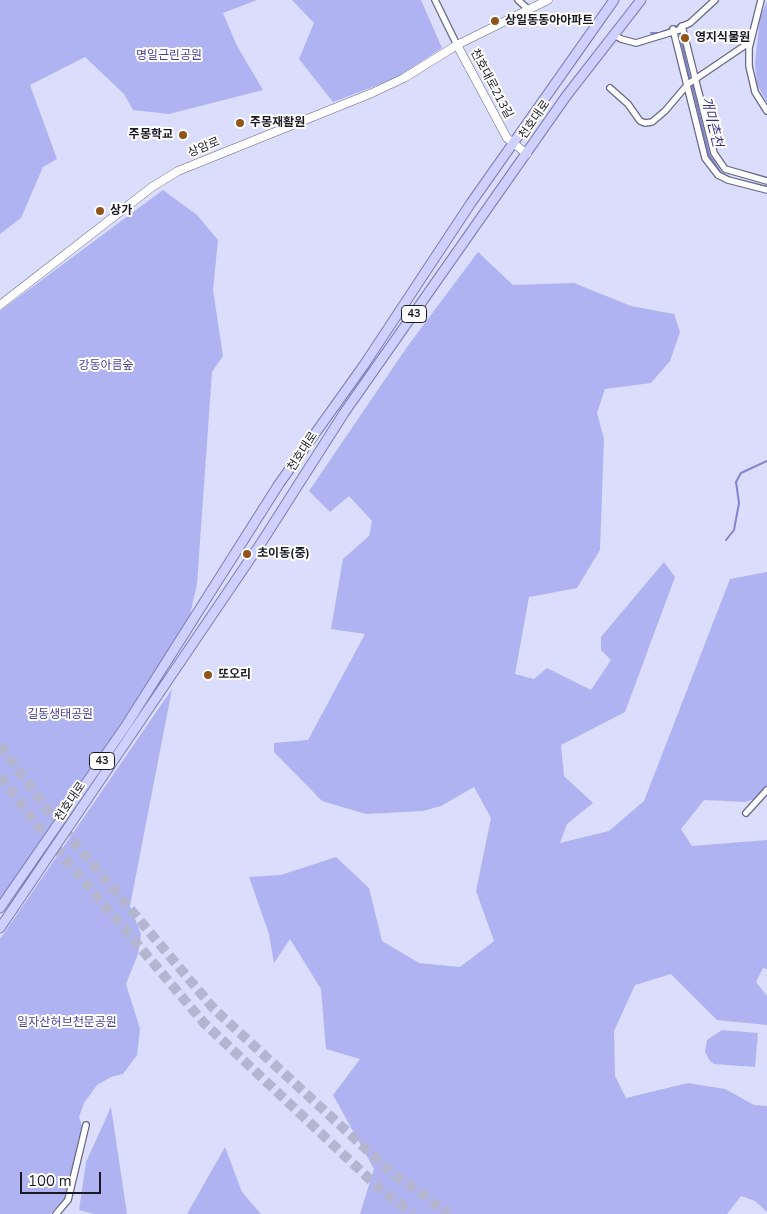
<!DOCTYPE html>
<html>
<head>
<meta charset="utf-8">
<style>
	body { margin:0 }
	#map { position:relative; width:767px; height:1214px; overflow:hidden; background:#dbddfc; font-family:"Nunito Sans",sans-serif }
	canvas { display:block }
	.scale { position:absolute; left:20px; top:1172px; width:81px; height:22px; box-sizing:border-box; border:2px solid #1a1a25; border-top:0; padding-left:6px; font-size:15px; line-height:18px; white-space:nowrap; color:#1a1a25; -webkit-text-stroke:4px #fff; paint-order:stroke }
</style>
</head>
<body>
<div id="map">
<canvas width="767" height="1214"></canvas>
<div class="scale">100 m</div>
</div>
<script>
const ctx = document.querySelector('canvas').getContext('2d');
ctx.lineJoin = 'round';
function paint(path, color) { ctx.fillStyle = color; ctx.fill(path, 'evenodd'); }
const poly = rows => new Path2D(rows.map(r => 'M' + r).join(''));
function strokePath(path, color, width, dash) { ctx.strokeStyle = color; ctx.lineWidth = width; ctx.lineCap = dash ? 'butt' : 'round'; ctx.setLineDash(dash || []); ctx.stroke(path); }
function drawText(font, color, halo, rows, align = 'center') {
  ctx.font = font + ' "Nunito Sans","Noto Sans KR",sans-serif'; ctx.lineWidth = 4; ctx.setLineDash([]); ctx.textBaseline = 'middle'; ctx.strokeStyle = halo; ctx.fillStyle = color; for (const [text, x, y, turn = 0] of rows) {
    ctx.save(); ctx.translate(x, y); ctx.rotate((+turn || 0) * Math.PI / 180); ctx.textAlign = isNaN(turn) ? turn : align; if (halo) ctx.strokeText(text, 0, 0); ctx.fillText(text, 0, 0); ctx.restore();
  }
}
paint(poly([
	[0,0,257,0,223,13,237,46,263,90,169,114,133,110,124,94,85,57,30,85,57,159,43,167,21,218,0,234],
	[292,0,421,0,442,48,396,78,333,102,299,59,314,23],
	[767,1,767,102,757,85,755,63,760,18],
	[163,190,197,215,218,240,213,290,223,356,212,372,197,584,185,637,0,905,0,311],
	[478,252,513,285,574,283,631,306,674,314,680,332,670,361,651,383,605,389,597,413,604,439,600,550,577,588,529,597,515,674,534,679,547,668,591,690,611,660,601,650,601,637,664,562,675,577,625,712,561,745,564,776,593,803,567,824,560,843,609,831,644,801,730,579,767,572,767,795,745,802,704,800,681,829,692,846,767,840,767,969,763,968,756,982,767,996,767,1025,717,1020,671,974,635,985,614,1031,615,1076,626,1098,688,1083,725,1089,754,1105,767,1106,767,1212,755,1201,741,1196,727,1214,360,1214,374,1169,333,1095,360,1059,326,1049,321,989,290,939,274,963,269,934,249,877,281,875,336,857,369,888,382,941,419,963,460,967,494,941,476,891,491,818,474,787,441,806,423,811,366,814,322,801,274,752,274,743,308,740,365,634,331,629,343,559,369,536,372,521,349,496,330,512,309,491,407,347],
	[172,689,130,906,141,934,138,954,126,984,140,1029,137,1055,123,1074,111,1077,97,1085,84,1103,79,1117,82,1126,65,1198,50,1214,0,1214,0,939],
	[722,1030,758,1033,755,1067,714,1064,710,1061,705,1052,707,1040],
	[111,1107,127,1214,94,1214,79,1210,86,1162],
	[225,1147,242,1192,261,1214,187,1214]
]), '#b0b3f2');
strokePath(poly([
	[678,26,690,80],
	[651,33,660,33,682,24],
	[692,85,709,155,721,173,731,178],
	[726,540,734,530,739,503,736,482,741,473,767,461]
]), '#8384d1', 2);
strokePath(poly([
	[0,745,49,812,214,1009,391,1172,449,1214],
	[0,776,36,824,204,1023,380,1189,413,1214]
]), '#b4b6d1', 10, [10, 5]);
const street = poly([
	[435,0,457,45],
	[518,0,528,9],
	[761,0,749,48,749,66,755,92,767,111],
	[682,26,714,153,725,169,767,181],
	[681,27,690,23,715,0],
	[673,29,705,158,718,175,728,180,767,190],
	[613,34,621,39,636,43,682,29],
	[610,88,628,104,640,121,645,123,652,122,665,111,688,84,750,42],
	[746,813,767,790],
	[56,1214,68,1200,86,1125]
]);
const secondary = poly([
	[457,45,507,138,527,154],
	[0,305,152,187,178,171,372,93,404,78,457,45,548,0]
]);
const primary = poly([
	[0,908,127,724,279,484,364,365,471,203,614,0],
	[0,928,263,540,344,413,567,95,641,0]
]);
strokePath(street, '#676884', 8);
strokePath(secondary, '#676884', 9);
strokePath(primary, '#7a7cb0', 11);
strokePath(street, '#fff', 5.5);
strokePath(secondary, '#fff', 8);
strokePath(primary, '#ced0fd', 9);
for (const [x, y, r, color] of [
	[495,21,5,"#92541a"],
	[685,38,5,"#92541a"],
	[240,123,5,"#92541a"],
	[183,135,5,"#92541a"],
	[100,211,5,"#92541a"],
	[247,554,5,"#92541a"],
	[208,675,5,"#92541a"]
]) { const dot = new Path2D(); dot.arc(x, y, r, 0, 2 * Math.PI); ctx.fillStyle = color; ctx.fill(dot); strokePath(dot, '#fff', 2); }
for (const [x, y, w] of [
	[414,314,25],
	[102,761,25]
]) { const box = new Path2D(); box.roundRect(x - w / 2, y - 8.5, w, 17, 4); ctx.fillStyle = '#fff'; ctx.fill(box); strokePath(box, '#1a1a25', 1); }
drawText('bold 11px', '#1a1a25', null, [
	["43",414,314],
	["43",102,761]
]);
drawText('bold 12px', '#1a1a25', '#fff', [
	["상일동동아아파트",505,21],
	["영지식물원",695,38],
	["주몽재활원",250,123],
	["주몽학교",173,135,"right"],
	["상가",110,211],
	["초이동(중)",257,554],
	["또오리",218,675]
], 'left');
drawText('12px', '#49429d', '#fff', [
	["명일근린공원",169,56],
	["강동아름숲",106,366],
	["길동생태공원",60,715],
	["일자산허브천문공원",67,1023]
]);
drawText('12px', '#1a1a25', '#fff', [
	["천호대로213길",491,84,62],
	["천호대로",535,120,-55],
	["상암로",204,148,-22],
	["천호대로",303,452,-57],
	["천호대로",71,802,-56]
]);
drawText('italic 14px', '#3b318b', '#fff', [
	["개미촌천",711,122,76]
]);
</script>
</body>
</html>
